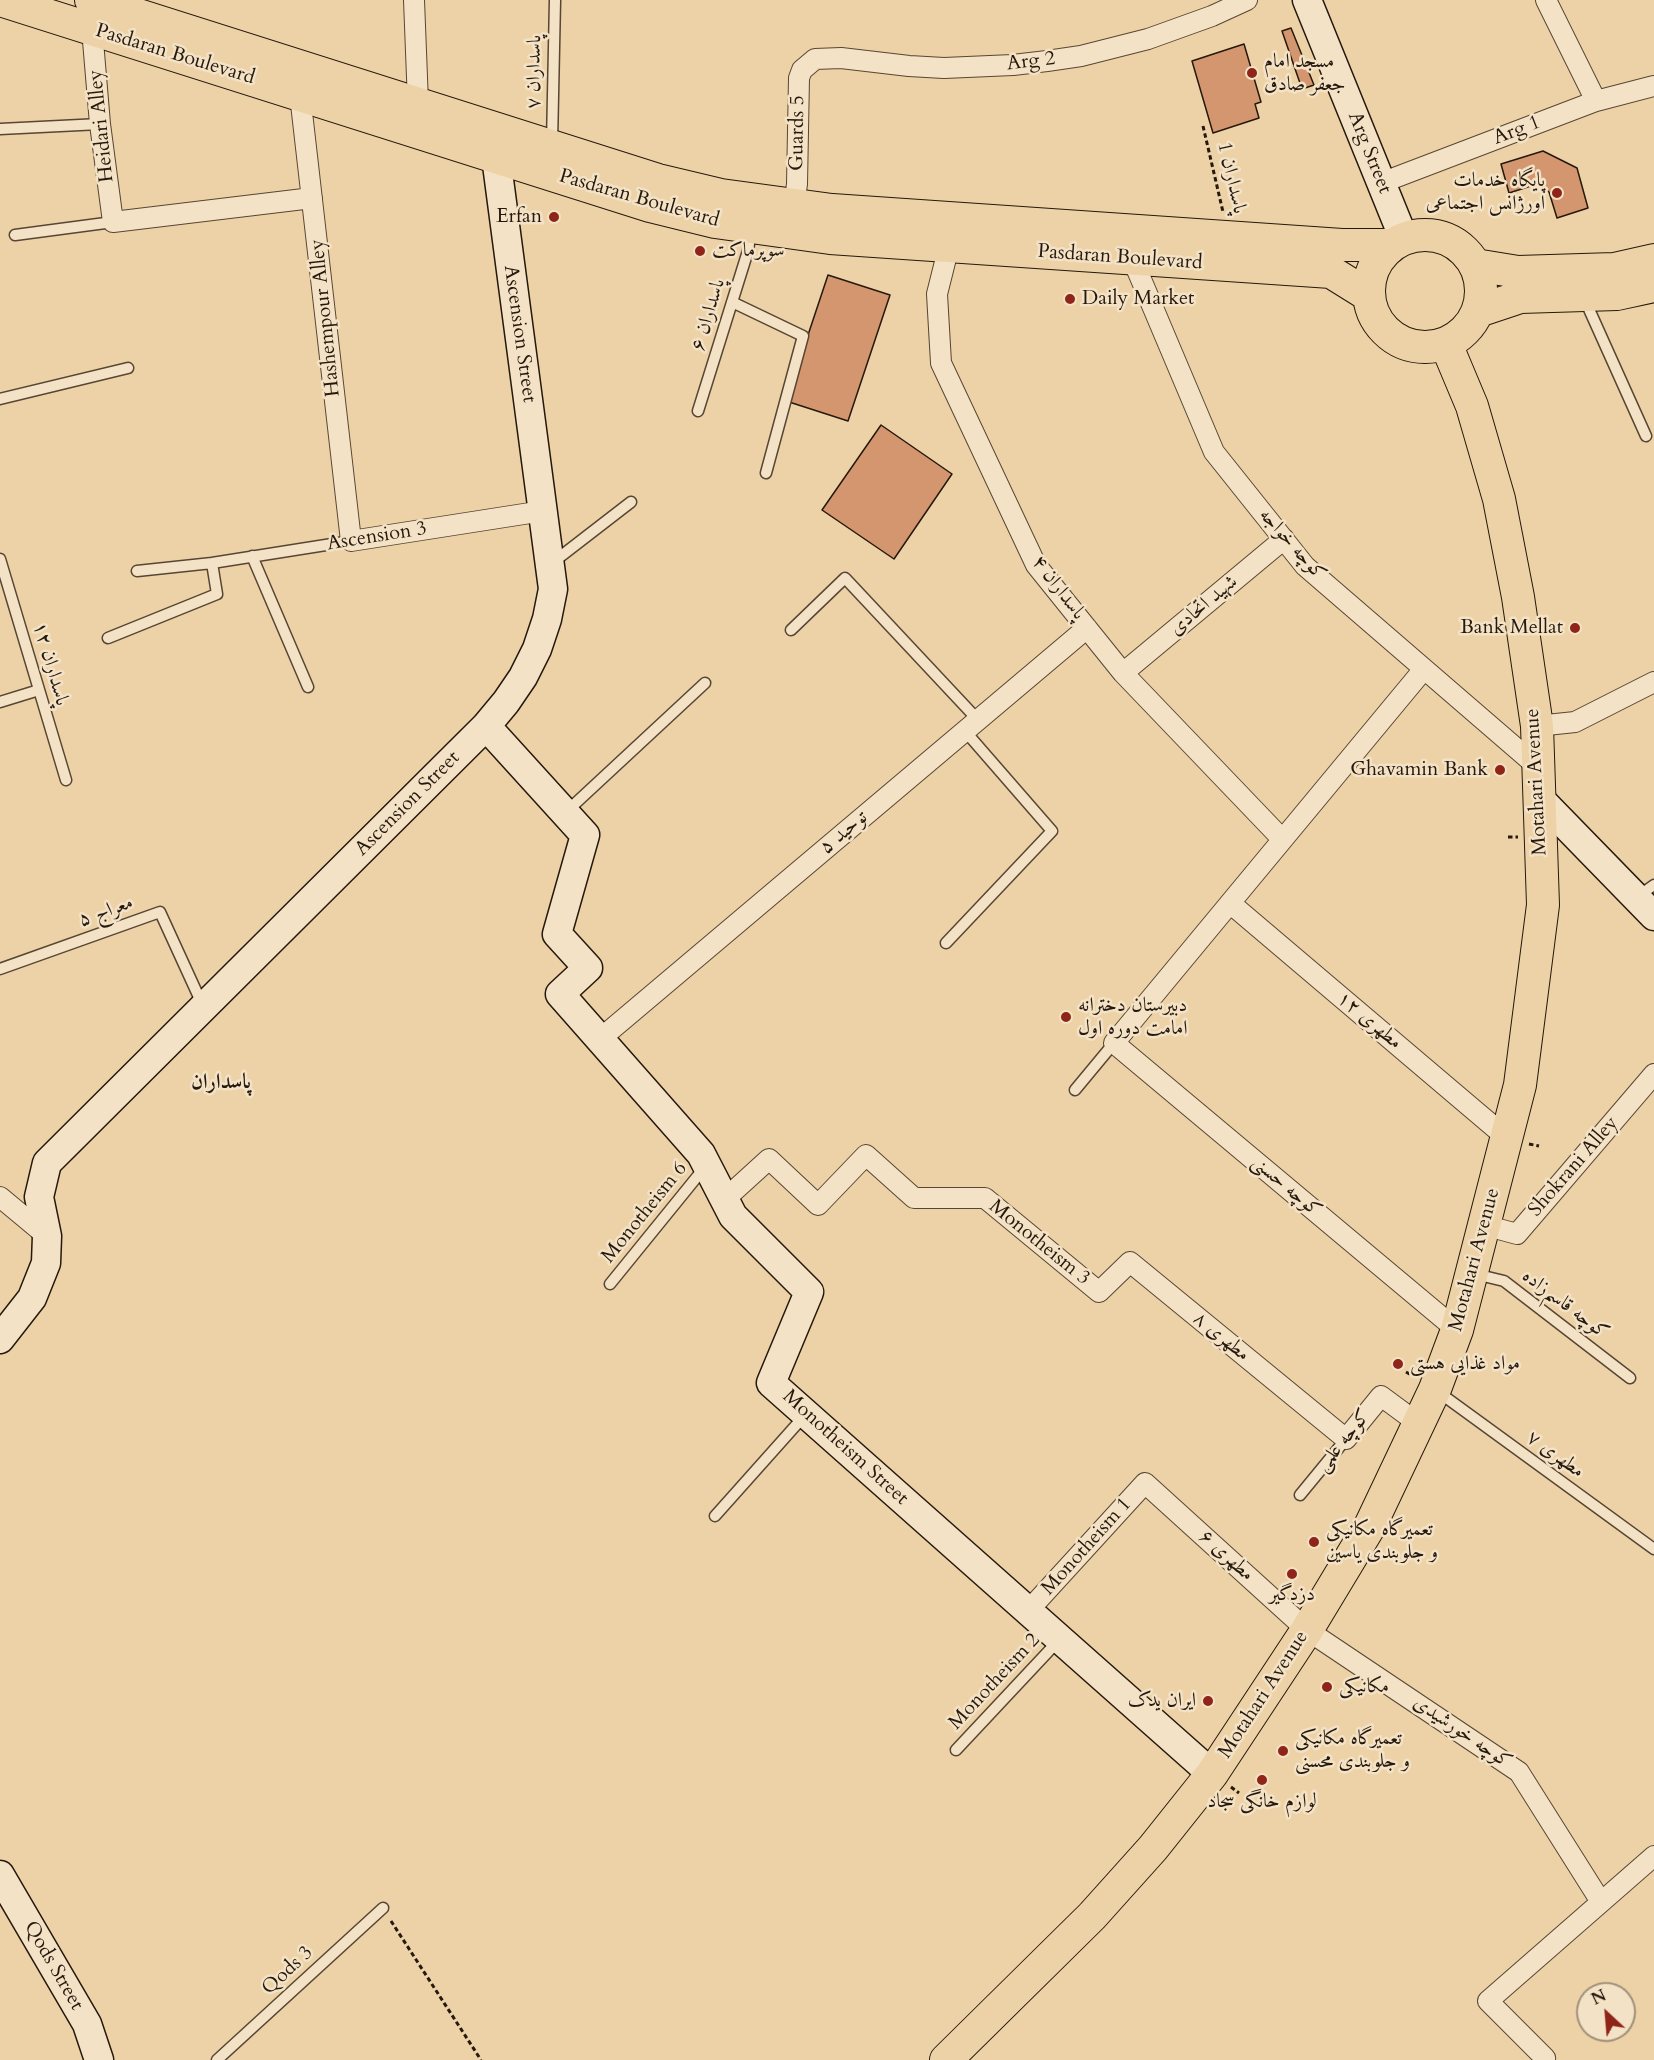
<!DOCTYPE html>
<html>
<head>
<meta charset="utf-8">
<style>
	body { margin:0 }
	#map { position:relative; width:1654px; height:2060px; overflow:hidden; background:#ecd2a6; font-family:Cardo,serif }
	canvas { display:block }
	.north { position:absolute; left:1576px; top:1982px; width:60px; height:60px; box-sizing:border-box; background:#f3e2c5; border:2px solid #a1917b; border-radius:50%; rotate:334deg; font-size:16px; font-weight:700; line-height:24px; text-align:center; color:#25180d }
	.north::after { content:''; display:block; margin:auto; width:21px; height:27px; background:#8f2418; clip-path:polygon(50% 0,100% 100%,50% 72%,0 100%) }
</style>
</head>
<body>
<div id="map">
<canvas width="1654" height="2060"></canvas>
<div class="north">N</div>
</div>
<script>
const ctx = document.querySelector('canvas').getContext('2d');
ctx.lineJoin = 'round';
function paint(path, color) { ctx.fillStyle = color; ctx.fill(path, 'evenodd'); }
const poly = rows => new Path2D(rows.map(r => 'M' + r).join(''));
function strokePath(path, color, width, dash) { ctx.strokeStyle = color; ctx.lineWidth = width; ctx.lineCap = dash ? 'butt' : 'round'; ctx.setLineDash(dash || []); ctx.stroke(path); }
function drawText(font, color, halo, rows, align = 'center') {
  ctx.font = font + ' Cardo,Amiri,serif'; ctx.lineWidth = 5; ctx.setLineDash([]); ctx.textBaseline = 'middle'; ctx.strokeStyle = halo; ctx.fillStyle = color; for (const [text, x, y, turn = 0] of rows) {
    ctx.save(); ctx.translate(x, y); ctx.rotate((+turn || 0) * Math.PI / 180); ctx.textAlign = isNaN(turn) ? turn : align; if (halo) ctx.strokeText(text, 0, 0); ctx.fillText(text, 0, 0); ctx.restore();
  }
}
const building = poly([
	[1291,28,1314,85,1302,89,1282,31,1291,28],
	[1244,44,1261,102,1255,104,1259,118,1213,133,1192,61,1244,44],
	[1543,151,1577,168,1588,208,1557,218,1549,192,1537,184,1509,193,1501,164,1543,151],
	[828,275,890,295,848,421,786,401,828,275],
	[881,425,952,474,894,559,822,510,881,425]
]);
paint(building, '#d4966f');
strokePath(building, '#25180d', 1.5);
const lane = poly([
	[0,129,100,124],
	[552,143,555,0],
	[15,235,113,222],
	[1584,298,1646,436],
	[732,302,803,336,766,473],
	[0,399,128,368],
	[698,411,748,251,751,229],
	[252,556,308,687],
	[0,559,66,780],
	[552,563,631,502],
	[137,571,212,563,351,541],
	[791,630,845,578,978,720],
	[108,638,217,594,212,563],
	[0,702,39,690],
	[565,813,705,683],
	[1637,897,1654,885],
	[946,943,1052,831,965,731],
	[0,969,160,912,203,1006],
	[1075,1090,1114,1043],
	[1475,1274,1504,1281,1630,1378],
	[610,1284,705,1167],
	[1437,1391,1654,1549],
	[1300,1495,1346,1439],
	[715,1516,806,1414],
	[956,1750,1060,1639],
	[217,2060,383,1908]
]);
const street = poly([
	[414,0,418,103],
	[1546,0,1596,101],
	[92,29,100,124,113,222,312,198],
	[300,95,351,541,543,511],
	[1381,183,1596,101,1654,86],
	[794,206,797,184,799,78,802,70,815,59,841,58,909,66,944,68,1013,65,1047,61,1081,56,1148,39,1212,16,1247,0],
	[949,246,937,294,941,363,1036,565,1123,673,1282,839],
	[1132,258,1214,452,1305,566,1539,768],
	[1424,669,1114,1043,1457,1330],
	[1123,673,1284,539],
	[1537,726,1575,722,1654,682],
	[1230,903,1507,1138],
	[600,1039,1087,628],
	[0,1197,47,1236],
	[725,1199,769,1159,818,1205,866,1155,914,1198,985,1198,1099,1292,1130,1262,1346,1439,1381,1396,1419,1424],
	[1484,1225,1517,1234,1654,1074],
	[1028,1611,1145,1483,1307,1630,1519,1772,1601,1902],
	[1544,2060,1545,2058,1488,2001,1654,1856]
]);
const secondary = poly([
	[1307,0,1404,239],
	[486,726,585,835,557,934,588,968,560,994,701,1154,733,1216,809,1292,771,1383,1212,1774],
	[1540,799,1654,916],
	[0,1339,32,1298,46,1263,47,1236,39,1197,47,1163,486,726,506,702,523,677,537,649,547,619,553,589,496,157],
	[0,1875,87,2024,99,2060]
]);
const primary = poly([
	[0,0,650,206,715,222,830,238,1331,272,1368,295],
	[91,0,658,180,721,195,832,210,1342,245,1393,245],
	'1369 291a56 56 0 1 1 112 0a56 56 0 1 1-112 0Z',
	[1475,265,1518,272,1614,269,1654,260],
	[1478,311,1520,297,1617,294,1654,286],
	[946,2060,1092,1916,1153,1848,1212,1774,1307,1630,1371,1524,1435,1389,1457,1330,1520,1085,1543,905,1537,726,1518,597,1499,499,1472,406,1446,344]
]);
strokePath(lane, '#574633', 13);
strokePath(street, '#574633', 22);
strokePath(secondary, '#25180d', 31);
strokePath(primary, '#25180d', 34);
strokePath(poly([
	[1203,126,1223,212],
	[1508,837,1518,837],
	[1529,1144,1539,1146],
	[1406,1372,1415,1377],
	[1231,1787,1239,1793],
	[391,1921,481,2060]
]), '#25180d', 3, [4.5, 3]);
strokePath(lane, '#f3e2c5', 10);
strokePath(street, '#f3e2c5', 20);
strokePath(secondary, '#f3e2c5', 28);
strokePath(primary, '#ecd2a6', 32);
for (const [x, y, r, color] of [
	[1252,73,6,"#8f2418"],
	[1557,193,6,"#8f2418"],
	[554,217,6,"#8f2418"],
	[700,251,6,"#8f2418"],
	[1070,299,6,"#8f2418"],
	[1575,628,6,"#8f2418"],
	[1500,770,6,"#8f2418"],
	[1066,1017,6,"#8f2418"],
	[1398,1364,6,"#8f2418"],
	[1314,1542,6,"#8f2418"],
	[1292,1574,6,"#8f2418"],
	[1327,1687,6,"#8f2418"],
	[1208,1701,6,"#8f2418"],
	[1283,1751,6,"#8f2418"],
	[1262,1780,6,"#8f2418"]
]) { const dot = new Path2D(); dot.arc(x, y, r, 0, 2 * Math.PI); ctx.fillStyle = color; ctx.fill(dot); strokePath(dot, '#f3e2c5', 2); }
drawText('20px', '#25180d', '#f3e2c5', [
	["Pasdaran Boulevard",175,55,17],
	["Arg 2",1031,62,-7],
	["پاسداران ۷",535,72,-89],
	["Heidari Alley",102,126,-96],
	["Arg 1",1517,131,-21],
	["Guards 5",798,133,-89],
	["Arg Street",1369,153,68],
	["پاسداران 1",1231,178,77],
	["Pasdaran Boulevard",639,199,16],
	["Pasdaran Boulevard",1120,258,4],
	["پاسداران ۶",709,315,-73],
	["Hashempour Alley",326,318,-96],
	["Ascension Street",519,334,82],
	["Ascension 3",377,537,-9],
	["کوچه خواجه",1292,545,48],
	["پاسداران ۴",1058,588,53],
	["شهید اتحادی",1204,606,-40],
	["پاسداران ۱۲",50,664,74],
	["Motahari Avenue",1537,782,-93],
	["Ascension Street",408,804,-45],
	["توحید ۵",844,833,-40],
	["معراج ۵",106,912,-20],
	["مطهری ۱۲",1369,1021,40],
	["Shokrani Alley",1574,1167,-49],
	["کوچه حسنی",1286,1187,40],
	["Monotheism 6",645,1213,-51],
	["Monotheism 3",1039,1243,39],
	["Motahari Avenue",1475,1260,-75],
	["کوچه قاسم‌زاده",1565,1305,37],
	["مطهری ۸",1221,1337,39],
	["کوچه علمی",1344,1441,-51],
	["Monotheism Street",845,1448,42],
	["مطهری ۷",1555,1455,36],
	["Monotheism 1",1087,1547,-48],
	["مطهری ۶",1226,1556,42],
	["Monotheism 2",995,1682,-47],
	["Motahari Avenue",1264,1695,-57],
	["کوچه خورشیدی",1462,1733,34],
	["Qods Street",53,1966,60],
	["Qods 3",288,1971,-43]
]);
drawText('20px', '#25180d', '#f3e2c5', [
	["مسجد امام",1264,62],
	["جعفر صادق",1264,85],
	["پایگاه خدمات",1545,181,"right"],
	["اورژانس اجتماعی",1545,204,"right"],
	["Erfan",542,217,"right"],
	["سوپرماکت",712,251],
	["Daily Market",1082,299],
	["Bank Mellat",1563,628,"right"],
	["Ghavamin Bank",1488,770,"right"],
	["دبیرستان دخترانه",1078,1006],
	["امامت دوره اول",1078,1029],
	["مواد غذایی هستی",1410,1364],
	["تعمیرگاه مکانیکی",1326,1530],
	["و جلوبندی یاسین",1326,1553],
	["دزدگیر",1292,1595,"center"],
	["مکانیکی",1339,1687],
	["ایران یدک",1196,1701,"right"],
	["تعمیرگاه مکانیکی",1295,1739],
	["و جلوبندی محسنی",1295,1762],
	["لوازم خانگی سجاد",1262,1802,"center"]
], 'left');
drawText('bold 21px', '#25180d', '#f3e2c5', [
	["پاسداران",221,1083]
]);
</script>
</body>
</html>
